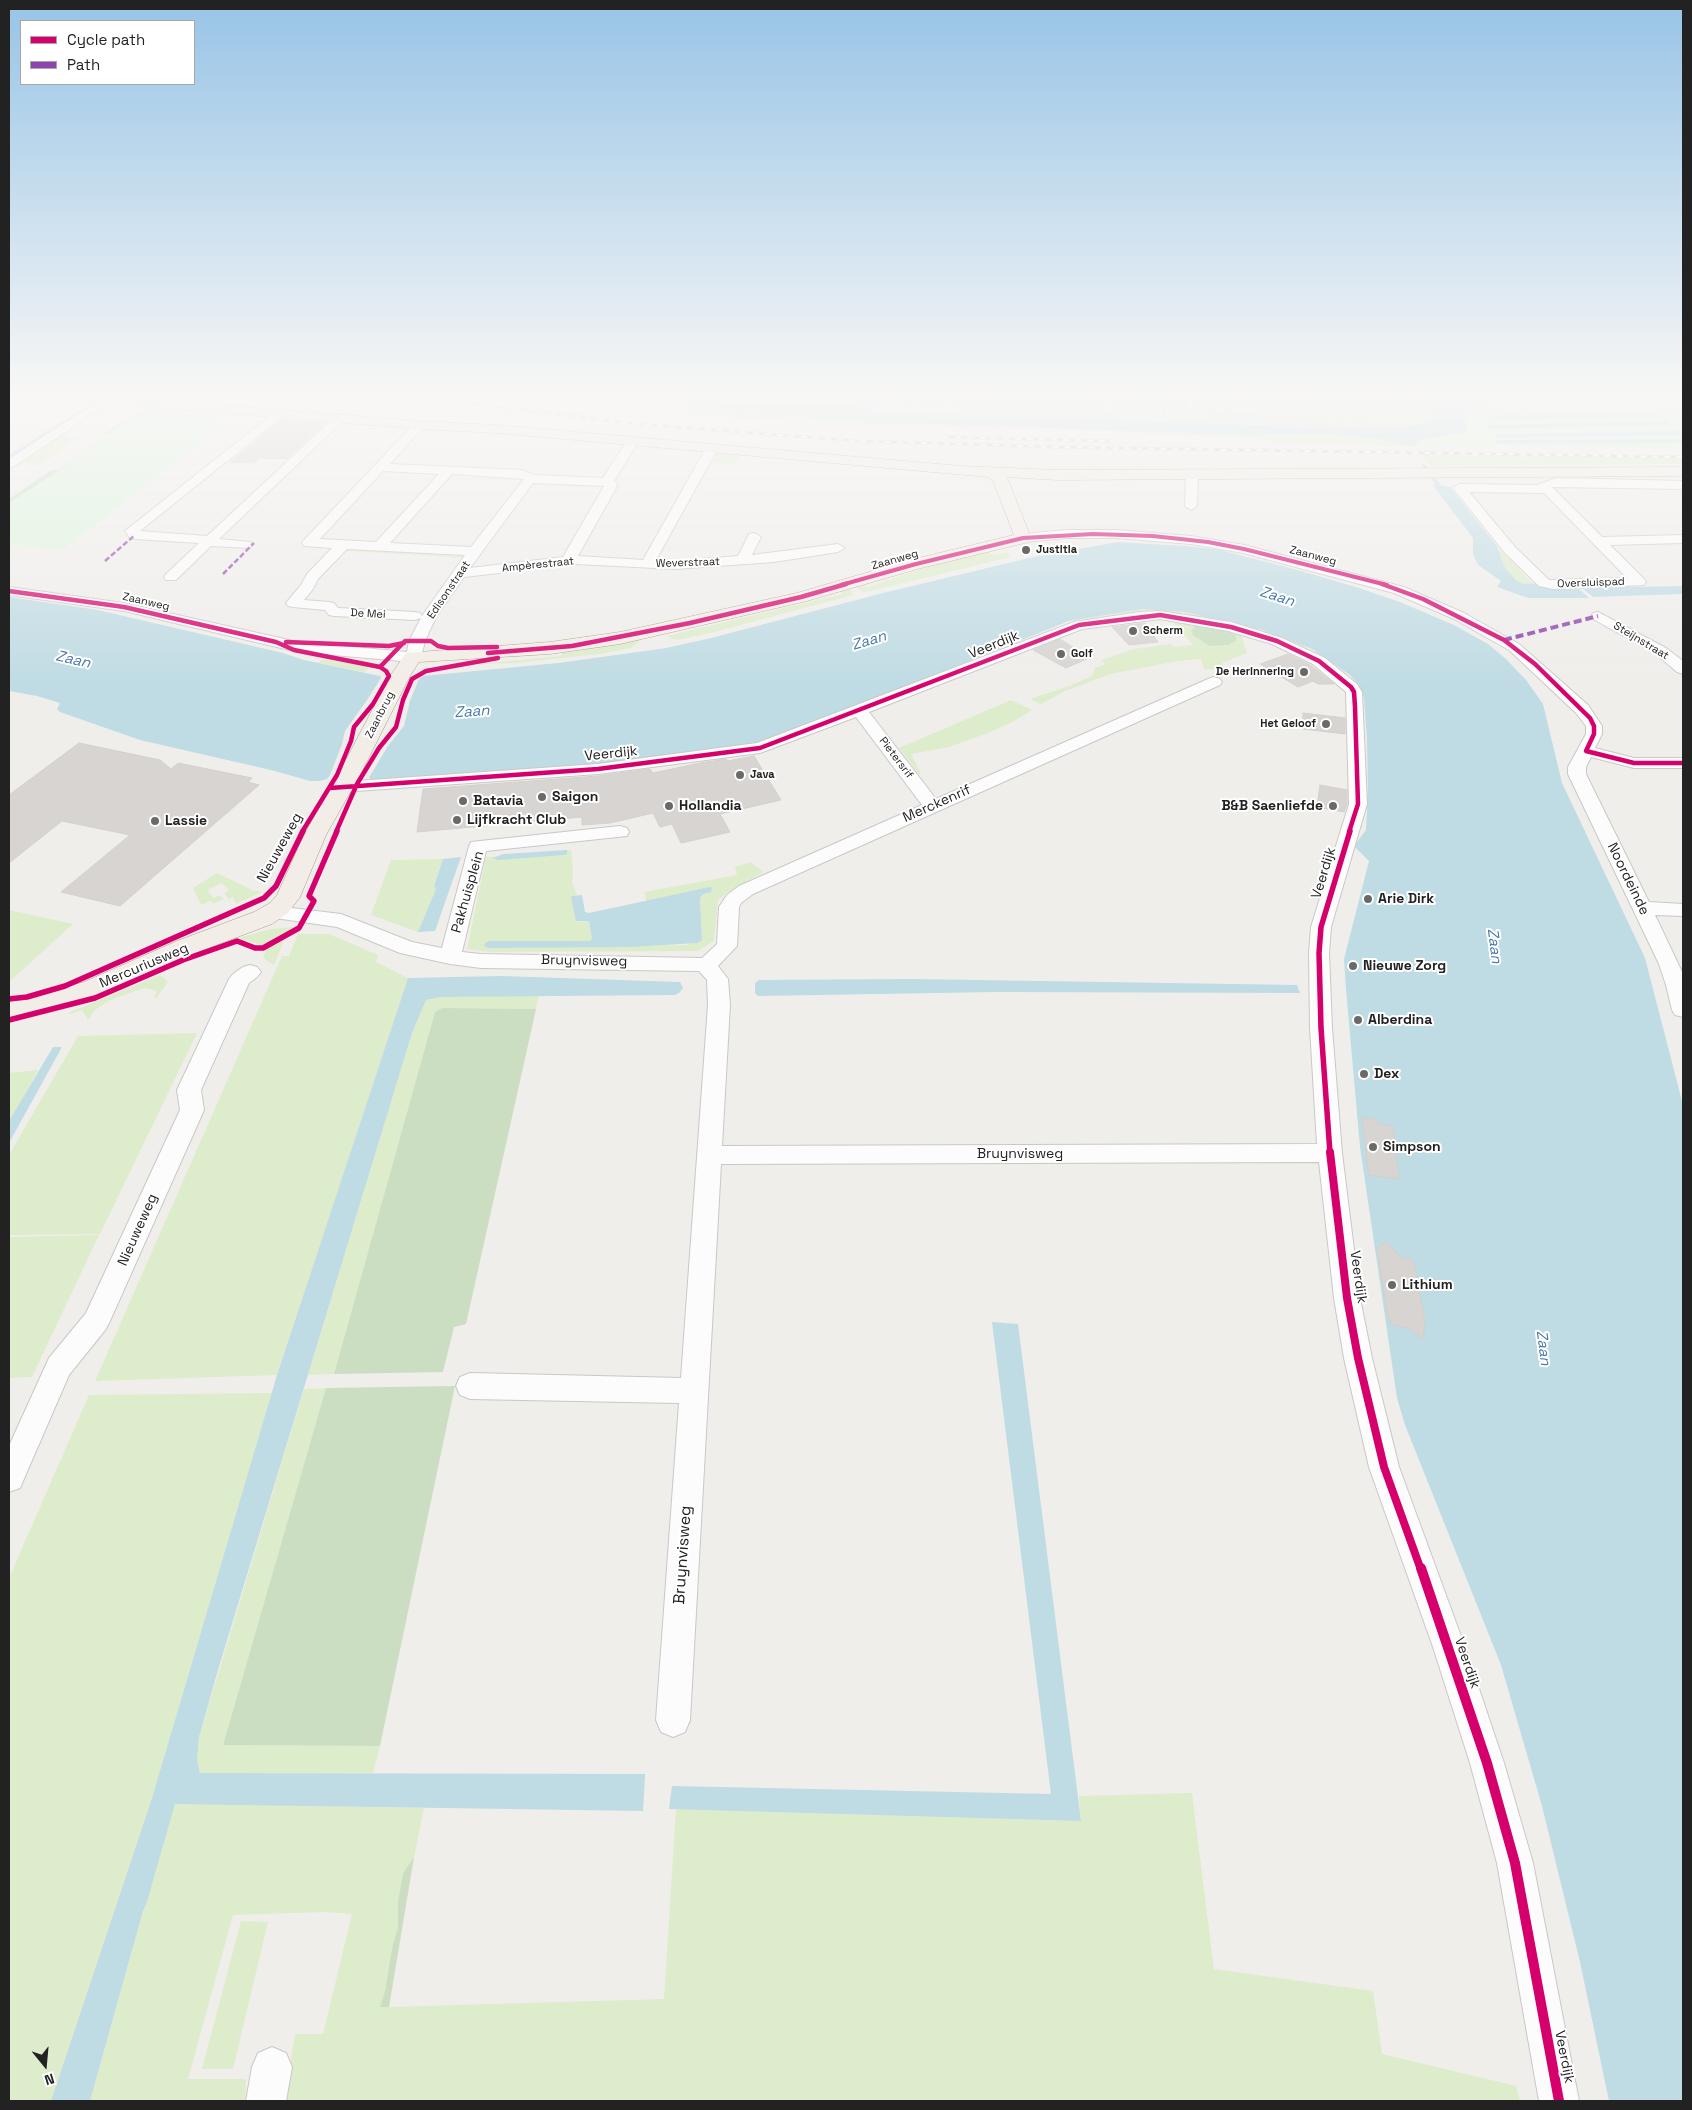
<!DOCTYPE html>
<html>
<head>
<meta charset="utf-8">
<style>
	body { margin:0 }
	#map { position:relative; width:1692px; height:2110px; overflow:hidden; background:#f0eeeb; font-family:"Space Grotesk",sans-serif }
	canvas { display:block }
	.frame { position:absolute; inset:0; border:10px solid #222; pointer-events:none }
	.legend { position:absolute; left:20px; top:20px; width:175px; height:65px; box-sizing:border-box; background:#fff; border:1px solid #a7a7a7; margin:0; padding:6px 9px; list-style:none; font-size:15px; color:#222 }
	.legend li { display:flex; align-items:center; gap:10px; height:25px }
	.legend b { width:25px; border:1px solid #a7a7a7 }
	.north { position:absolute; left:20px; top:2040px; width:50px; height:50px; -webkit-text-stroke:4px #fff; paint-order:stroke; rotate:163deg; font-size:14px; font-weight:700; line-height:20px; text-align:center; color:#222 }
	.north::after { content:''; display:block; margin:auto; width:18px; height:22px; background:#222; clip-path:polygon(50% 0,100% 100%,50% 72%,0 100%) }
</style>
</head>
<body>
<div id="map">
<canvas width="1692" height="2110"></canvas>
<div class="frame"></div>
<ul class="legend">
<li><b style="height:6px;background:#d6006c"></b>Cycle path</li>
<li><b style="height:6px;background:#8e44ad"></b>Path</li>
</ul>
<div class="north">N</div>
</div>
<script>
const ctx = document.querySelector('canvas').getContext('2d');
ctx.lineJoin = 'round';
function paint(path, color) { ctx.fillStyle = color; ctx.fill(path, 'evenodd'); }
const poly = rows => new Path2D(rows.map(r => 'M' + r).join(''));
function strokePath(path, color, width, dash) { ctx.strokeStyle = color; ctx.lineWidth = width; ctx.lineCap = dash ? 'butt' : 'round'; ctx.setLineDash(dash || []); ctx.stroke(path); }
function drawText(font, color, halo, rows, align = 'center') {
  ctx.font = font + ' "Space Grotesk",sans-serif'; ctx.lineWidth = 4; ctx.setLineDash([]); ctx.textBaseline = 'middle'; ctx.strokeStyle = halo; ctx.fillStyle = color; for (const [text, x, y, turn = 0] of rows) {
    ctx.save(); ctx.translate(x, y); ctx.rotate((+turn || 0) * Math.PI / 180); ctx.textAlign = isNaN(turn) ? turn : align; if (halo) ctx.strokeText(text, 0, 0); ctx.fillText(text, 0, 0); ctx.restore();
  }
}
paint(poly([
	[879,395,946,395,953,407,972,411,969,416,873,412],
	[1429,407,1435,417,1431,419,1394,429,1324,428,1321,417,1361,418,1369,411,1383,412],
	[708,411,720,414,785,415,868,422,1251,435,1328,434,1381,439,1403,444,1409,447,1274,442,1253,438,1082,430,862,425,747,420,709,417,705,414],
	[60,436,72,438,81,436,40,465,33,465,34,463,19,464],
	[714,454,740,456,734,465,710,463],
	[1421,455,1683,458,1683,464,1431,466],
	[1497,546,1532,583,1524,584,1517,581,1505,568],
	[346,548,469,553,464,558,346,551,345,550],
	[988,551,993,555,1007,552,1010,556,1007,558,871,591,863,592,856,587,865,585,868,587,921,569],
	[849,589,854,594,850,596,714,632,678,640,673,639,667,636,842,594,841,591],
	[1143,609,1168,610,1212,618,1211,619,1156,611,1069,621],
	[1170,619,1201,623,1241,634,1247,653,1222,663,1225,669,1223,670,1204,669,1201,659,1177,661,1111,674,1065,691,1041,704,1030,699,1072,685,1092,676,1095,668,1105,664,1101,660,1134,649,1171,644,1173,647,1193,645],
	[642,639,631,648,600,654,515,663,460,665,488,660,489,663,561,656,562,653],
	[322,659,362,665,370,667,364,672,318,663],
	[1011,700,1032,710,1014,721,988,733,949,747,911,754,921,774,919,774,899,748],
	[567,850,571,850,573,872,572,882,577,895,573,896,577,922,589,921,592,939,590,941,488,948,686,945,702,940,700,898,703,894,711,892,712,888,647,902,644,892,737,875,735,867,751,862,763,872,728,892,718,900,714,941,698,951,490,952,467,949,486,857,567,854],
	[443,859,434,885,436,889,418,932,371,915,391,860],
	[217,873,254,891,262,892,236,904,233,897,229,899,224,893,229,891,222,883,207,890,213,898,220,895,223,899,213,904,211,901,201,905,193,888],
	[9,910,73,924,9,982],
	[295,927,262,945,241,939,241,937,271,929],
	[298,934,329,934,378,955,376,962,408,978,277,1375,95,1381,282,956,289,956],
	[284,940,274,965,263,958,266,950],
	[160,975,168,982,156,998,154,998,157,991,146,988,138,990,108,1001,95,1010,88,1020,82,1010,69,1014,68,1013],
	[539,995,536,1009,442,1008,435,1012,334,1374,308,1375,412,1033,426,1000,441,997],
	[197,1033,100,1234,9,1235,9,1155,78,1036],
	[38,1070,25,1094,9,1121,9,1073],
	[99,1235,32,1377,9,1378,9,1237],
	[326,1388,223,1745,380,1746,373,1773,200,1773,197,1760,199,1737,304,1389],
	[272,1393,152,1798,51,2101,9,2101,9,1578,89,1395],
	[1192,1793,1214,1969,1373,1991,1382,2054,1516,2086,1520,2101,284,2101,295,2034,323,2034,352,1914,326,1912,233,1915,188,2079,246,2079,245,2101,90,2101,143,1911,147,1902,175,1803,424,1808,414,1857,403,1873,398,1901,398,1927,392,1948,385,1991,380,2007,389,2007,664,1999,676,1809,1081,1821,1079,1796],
	[241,1921,268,1922,233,2069,202,2069]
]), '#ddeccb');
paint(poly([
	[147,407,193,410,193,416,9,507,9,499,51,470,58,470,109,434,103,434],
	[1196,625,1226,631,1236,635,1236,641,1228,645,1210,646,1194,636,1191,631],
	[442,1008,536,1009,466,1324,454,1327,443,1372,334,1374,435,1012],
	[455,1386,380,1746,223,1745,326,1388],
	[414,1857,389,2007,380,2007,385,1991,392,1948,398,1927,398,1901,403,1873]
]), '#cbdec1');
paint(poly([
	[946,395,1104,395,1105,413,1112,413,1113,395,1188,395,1188,404,1192,413,1193,395,1364,395,1366,398,1371,398,1369,395,1422,395,1429,407,1383,412,1369,411,1369,416,1361,418,1322,417,1324,428,1310,426,969,416,971,411,953,407]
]), '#d9e6de');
paint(poly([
	[1425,395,1683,395,1683,449,1454,445,1455,446,1405,446,1400,442,1361,437,1358,429,1397,429,1426,423,1435,418],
	[144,408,221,414,211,421,226,423,64,549,9,545,9,503,58,471]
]), '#daf5da');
paint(poly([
	[709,395,866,395,858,410,822,412,714,408,715,404,704,404]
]), '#b7e6d2');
paint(poly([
	[693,395,709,395,703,406,714,408,822,412,855,411,863,404,866,395,879,395,874,412,1381,429,1394,429,1425,422,1434,417,1422,395,1683,395,1683,397,1666,397,1660,400,1627,398,1558,399,1515,397,1502,398,1474,408,1463,418,1468,425,1466,432,1423,439,1418,441,1415,447,1381,439,1328,434,1251,435,868,422,785,415,720,414,699,409,687,409,687,405],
	[93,402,98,402,9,460,9,455],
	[1434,484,1450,487,1497,546,1505,568,1517,581,1524,584,1532,583,1540,586,1578,588,1589,598,1528,598,1497,587,1501,581,1478,565,1473,554,1473,538,1434,487],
	[1117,542,1187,546,1220,550,1298,570,1356,587,1400,602,1454,625,1488,644,1506,659,1526,680,1543,704,1562,783,1645,958,1683,1105,1683,2101,1609,2101,1580,1962,1542,1806,1501,1665,1405,1425,1397,1398,1360,1147,1346,989,1344,959,1369,861,1354,846,1366,830,1368,792,1367,740,1364,698,1359,685,1350,675,1312,649,1262,630,1184,612,1143,609,1069,621,764,743,728,749,561,768,371,781,369,776,330,775,327,779,319,781,310,781,271,770,140,740,60,712,57,709,60,703,37,696,9,691,9,597,98,610,283,653,304,660,380,676,423,676,558,663,666,648,711,638,883,593,1029,558],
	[1626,586,1634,587,1683,586,1683,594,1593,597,1582,588],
	[567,850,567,854,564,855,498,860,493,858,503,854],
	[461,857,435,931,418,932,436,889,434,886,443,859],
	[710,887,712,888,711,892,703,894,700,898,702,940,697,943,631,947,488,948,484,946,485,943,489,941,590,941,592,939,589,921,576,921,571,897,573,896,582,895,585,912,589,913],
	[501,976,680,982,683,988,679,993,675,995,441,997,426,1000,412,1033,218,1670,199,1737,197,1760,200,1773,645,1774,643,1811,175,1804,147,1902,143,1911,90,2101,51,2101,152,1798,277,1375,408,978],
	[912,979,1297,985,1300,993,996,992,758,996,755,993,755,983,759,980],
	[53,1047,62,1047,9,1143,9,1121],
	[992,1322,1018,1324,1081,1821,669,1809,672,1786,1051,1794]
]), '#bfdbe3');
paint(poly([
	[380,676,423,676,419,679,410,701,404,726,388,746,370,776,330,775,342,744,345,731,367,700,381,678]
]), '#f0eeeb');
strokePath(poly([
	[1211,395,1210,414,1257,415,1256,395],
	[1230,395,1230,415],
	[1277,395,1278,415],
	[1317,395,1318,406],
	[1331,395,1333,407],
	[1354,395,1358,408],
	[1398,395,1400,405],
	[905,407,909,395],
	[923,408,927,395],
	[935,408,940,395],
	[998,408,1001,395],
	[1013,408,1015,395],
	[1033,410,1036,395],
	[1049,411,1052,395],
	[1064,412,1066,395],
	[1142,412,1143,395],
	[1082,414,1085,395],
	[1164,414,1165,395],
	[1493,418,1654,414],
	[1490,427,1667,423],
	[1498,436,1683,433],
	[1498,442,1683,441],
	[1424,466,1438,484]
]), '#bfdbe3', 4);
const building = poly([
	[281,420,325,423,287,459,259,458,254,463,230,462,281,420],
	[1145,623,1158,642,1129,645,1112,627,1145,623],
	[1060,639,1089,658,1066,668,1033,650,1060,639],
	[1288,654,1312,666,1334,684,1318,684,1313,681,1298,687,1260,664,1288,654],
	[1303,713,1345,718,1345,734,1303,729,1303,713],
	[79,743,160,760,171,769,178,763,252,778,248,782,259,785,120,906,61,892,130,835,62,821,9,863,9,795,79,743],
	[754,756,781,800,720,814,730,832,681,843,672,824,660,827,653,813,610,823,582,825,582,817,417,832,423,789,598,776,650,769,653,773,700,763,726,759,728,761,754,756],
	[1320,785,1347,790,1347,804,1344,812,1317,807,1320,785],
	[1362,1118,1378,1119,1378,1124,1393,1126,1399,1179,1369,1175,1362,1118],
	[1386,1242,1402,1258,1411,1258,1415,1266,1425,1323,1423,1339,1408,1328,1392,1325,1388,1318,1377,1248,1386,1242]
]);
paint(building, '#d7d4d2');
strokePath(building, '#d3d0cc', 1);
const minor = poly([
	[108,395,121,395,13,467,9,468,9,459,108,395],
	[279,411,285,414,283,416,140,531,207,536,335,417,343,417,345,419,219,539,250,542,252,545,250,548,211,546,176,580,166,580,164,577,166,574,199,543,135,539,130,538,125,531,275,412,279,411],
	[419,422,425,425,390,464,521,470,535,475,603,478,629,438,637,438,639,441,614,481,617,484,616,488,578,556,643,560,706,448,712,444,718,448,656,560,675,561,738,556,749,534,754,533,761,537,752,555,838,544,845,548,838,552,774,562,675,569,576,564,464,577,436,617,425,641,421,657,419,660,413,662,298,652,124,611,9,595,9,587,124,603,298,642,407,652,409,641,421,618,415,620,334,616,329,615,325,610,293,607,288,606,286,603,301,585,307,574,332,548,304,546,302,543,304,540,415,423,419,422],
	[383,471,439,474,376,542,320,539,383,471],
	[452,474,524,479,471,547,390,543,452,474],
	[533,483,604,486,563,557,470,568,533,483],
	[347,549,465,555,422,616,420,613,415,612,338,608,334,603,329,602,304,600,313,589,318,579,347,549],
	[1192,471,1198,475,1197,506,1191,510,1185,506,1186,475,1192,471],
	[1556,478,1683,481,1683,489,1552,487,1602,537,1683,535,1683,543,1610,545,1644,579,1646,582,1644,585,1553,589,1539,586,1505,553,1453,488,1459,484,1537,485,1556,478],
	[1469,492,1544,493,1627,578,1549,580,1515,547,1469,492],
	[1067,530,1117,530,1191,536,1244,545,1404,587,1464,613,1519,644,1588,705,1602,726,1602,734,1595,748,1634,758,1683,758,1683,768,1634,768,1591,757,1586,767,1586,774,1649,902,1683,904,1683,916,1655,915,1683,974,1683,1017,1675,1015,1672,1010,1666,985,1659,964,1568,774,1568,767,1586,734,1586,726,1576,713,1509,650,1454,619,1394,593,1243,553,1191,544,1117,538,1067,538,1023,542,1016,538,1023,534,1067,530],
	[1160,611,1231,622,1282,638,1325,658,1357,684,1362,692,1367,804,1331,927,1329,953,1332,1028,1342,1153,1360,1298,1372,1358,1399,1467,1465,1647,1504,1763,1533,1863,1579,2101,1539,2101,1497,1863,1470,1763,1433,1647,1369,1467,1344,1358,1334,1298,1319,1162,721,1164,690,1720,685,1732,673,1737,661,1732,656,1720,679,1403,470,1399,460,1395,456,1386,460,1377,470,1373,681,1378,708,1005,707,980,699,971,481,968,450,964,400,953,337,927,275,918,268,917,265,912,268,907,275,906,341,914,412,942,442,948,469,846,471,842,620,826,627,828,629,832,627,836,486,851,462,952,481,954,702,958,717,944,719,907,727,895,739,886,922,805,856,717,760,753,598,774,342,792,336,791,333,787,336,783,342,782,598,764,757,743,1074,622,1140,612,1160,611],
	[1160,619,1228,631,1272,644,1313,664,1346,692,1349,804,1311,927,1309,953,1310,1028,1317,1144,722,1146,730,1005,728,979,718,966,737,946,739,907,741,903,753,894,1220,685,1222,682,1220,679,1214,677,1208,679,936,799,869,712,1082,629,1160,619],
	[1598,612,1666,648,1683,661,1683,674,1677,672,1656,654,1593,619,1591,616,1593,613,1598,612],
	[250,965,257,967,261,972,257,977,249,983,201,1090,204,1110,110,1321,106,1329,69,1375,20,1488,9,1492,9,1446,49,1358,86,1313,180,1110,177,1090,229,979,233,974,243,967,250,965],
	[272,2047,286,2053,292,2067,286,2101,246,2101,252,2067,258,2053,272,2047]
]);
const major = poly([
	[42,395,94,395,419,421,497,425,961,466,1058,470,1683,467,1683,476,1058,480,1007,477,1031,538,1029,542,921,568,807,601,620,644,550,654,419,662,410,676,360,775,326,835,300,897,288,913,272,924,195,953,102,994,54,1009,9,1018,9,1000,52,991,84,982,177,941,254,912,270,903,277,895,304,835,338,775,390,676,406,653,550,642,620,632,797,593,910,560,1014,535,993,481,988,477,497,433,419,429,49,399,42,395]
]);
strokePath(minor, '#c9c8c7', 2);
strokePath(major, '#a79c86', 1);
paint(minor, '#fdfcfc');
paint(major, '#f3ede7');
const rail = poly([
	[407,395,625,423,858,441,1055,447,1683,457],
	[943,437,1108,441]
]);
strokePath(rail, '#ccc', 3);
strokePath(rail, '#fff', 2, [6]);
strokePath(poly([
	[108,399,115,395],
	[105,561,135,535],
	[223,574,254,543]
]), '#8e44ad', 2.5, [5.5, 2.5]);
strokePath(poly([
	[1504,640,1598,616]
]), '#8e44ad', 4, [8, 4]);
strokePath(poly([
	[841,585,916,564,1023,538,1093,534,1153,536,1208,542,1244,549,1387,585]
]), '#d6006c', 4);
strokePath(poly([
	[1382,584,1423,599,1504,640,1535,664,1590,718,1594,726,1594,734,1586,751,1634,763,1683,763],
	[9,591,124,607,276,642,294,650,380,667,386,671,389,676,373,704,354,727,351,741,337,775,302,832],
	[286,642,389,646,404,643],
	[488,653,572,646,690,623,801,597,846,584],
	[380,667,405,641,431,641,438,646,448,648,497,647],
	[330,788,598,769,760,748,1079,625,1160,615,1231,627,1277,641,1319,661,1351,687,1354,692,1355,707,1358,804,1349,832],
	[336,832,357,784,379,748,396,727,403,700,412,679,426,671,498,658]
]), '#d6006c', 4.5);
strokePath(poly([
	[9,999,27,997,65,986,264,898,276,886,303,831],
	[9,1020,95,998,183,960,237,941,255,948,263,948,299,928,314,901,309,896,337,831],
	[1330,1153,1321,1028,1319,953,1321,927,1350,831]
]), '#d6006c', 5.5);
strokePath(poly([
	[1330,1152,1347,1298,1358,1358,1384,1467,1421,1570]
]), '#d6006c', 8);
strokePath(poly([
	[1421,1568,1487,1763,1515,1863,1559,2101]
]), '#d6006c', 10);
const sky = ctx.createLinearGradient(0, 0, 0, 690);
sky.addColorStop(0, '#97c4e6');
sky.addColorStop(0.57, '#f8f7f6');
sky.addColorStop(1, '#f8f7f600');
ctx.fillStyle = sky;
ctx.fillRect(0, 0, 1692, 690);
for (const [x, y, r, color] of [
	[1026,550,5,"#6a6968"],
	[1133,631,5,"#6a6968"],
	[1061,654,5,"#6a6968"],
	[1304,672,5,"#6a6968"],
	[1326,724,5,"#6a6968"],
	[740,775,5,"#6a6968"],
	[542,797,5,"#6a6968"],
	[463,801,5,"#6a6968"],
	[669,806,5,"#6a6968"],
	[1333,806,5,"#6a6968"],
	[457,820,5,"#6a6968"],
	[155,821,5,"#6a6968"],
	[1368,899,5,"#6a6968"],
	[1353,966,5,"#6a6968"],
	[1358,1020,5,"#6a6968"],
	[1364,1074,5,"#6a6968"],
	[1373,1147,5,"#6a6968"],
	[1392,1285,5,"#6a6968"]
]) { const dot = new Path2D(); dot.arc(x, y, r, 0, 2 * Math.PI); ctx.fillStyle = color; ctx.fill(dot); strokePath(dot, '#fff', 2); }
drawText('bold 11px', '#222', '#fff', [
	["Justitia",1036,550],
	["Scherm",1143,631],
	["Golf",1071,654],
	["De Herinnering",1294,672,"right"],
	["Het Geloof",1316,724,"right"],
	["Java",750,775]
], 'left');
drawText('11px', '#222', '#fff', [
	["Zaanweg",1313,556,15],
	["Zaanweg",895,560,-16],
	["Weverstraat",688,563,-2],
	["Ampèrestraat",538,565,-6],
	["Oversluispad",1591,583,-2],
	["Edisonstraat",449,590,-56],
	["Zaanweg",146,602,13],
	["De Mei",368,614,3],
	["Steijnstraat",1641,641,31],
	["Zaanbrug",380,715,-63],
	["Pietersrif",896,758,53]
]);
drawText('14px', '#222', '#fff', [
	["Veerdijk",994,645,-22],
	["Veerdijk",611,754,-6],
	["Merckenrif",937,804,-24],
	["Nieuweweg",280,848,-61],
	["Veerdijk",1324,873,-73],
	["Noordeinde",1628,879,64],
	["Pakhuisplein",468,892,-74],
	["Bruynvisweg",584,961,1],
	["Mercuriusweg",144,966,-23],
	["Bruynvisweg",1020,1154],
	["Nieuweweg",138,1230,-66],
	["Veerdijk",1358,1277,82],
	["Veerdijk",1467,1663,71],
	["Veerdijk",1564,2057,79]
]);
drawText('bold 14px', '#222', '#fff', [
	["Saigon",552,797],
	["Batavia",473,801],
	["Hollandia",679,806],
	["B&B Saenliefde",1323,806,"right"],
	["Lijfkracht Club",467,820],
	["Lassie",165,821],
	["Arie Dirk",1378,899],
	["Nieuwe Zorg",1363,966],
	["Alberdina",1368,1020],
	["Dex",1374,1074],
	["Simpson",1383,1147],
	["Lithium",1402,1285]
], 'left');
drawText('italic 15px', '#4a7aab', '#fff', [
	["Zaan",1277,597,18],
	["Zaan",869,641,-17],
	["Zaan",73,660,13],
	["Zaan",472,712,-4],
	["Zaan",1494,946,83],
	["Zaan",1543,1348,83]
]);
drawText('16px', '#222', '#fff', [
	["Bruynvisweg",683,1555,-86]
]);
</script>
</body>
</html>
